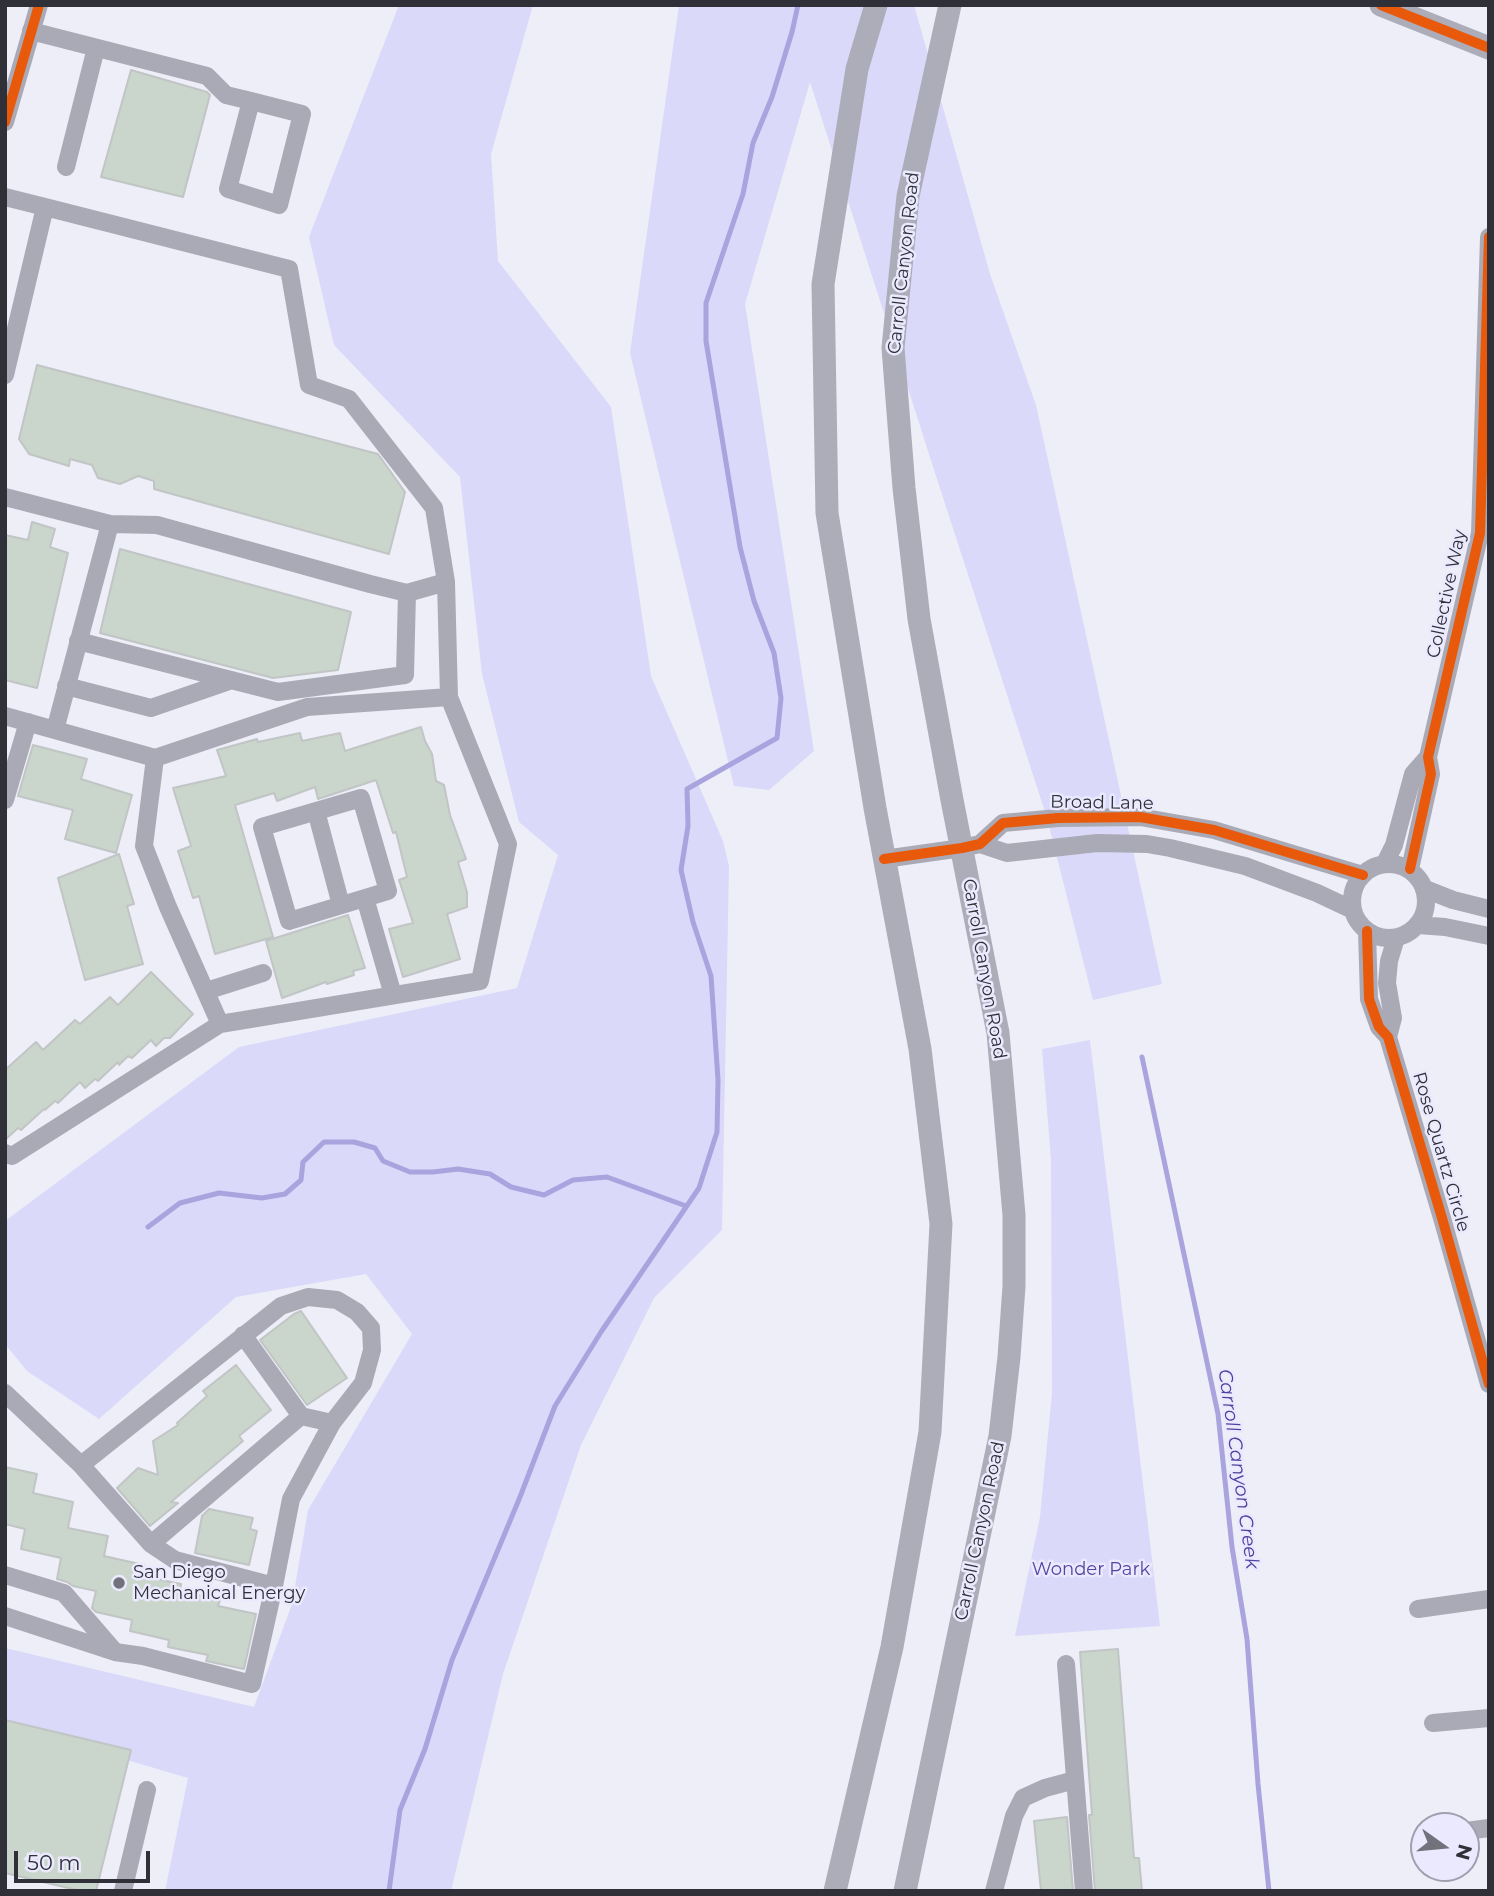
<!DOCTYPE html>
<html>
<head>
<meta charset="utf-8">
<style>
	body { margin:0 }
	#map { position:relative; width:1494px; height:1896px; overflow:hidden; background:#eeeef8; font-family:Montserrat,sans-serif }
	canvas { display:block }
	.frame { position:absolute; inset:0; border:7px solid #303039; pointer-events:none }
	.north { position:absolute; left:1410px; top:1812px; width:70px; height:70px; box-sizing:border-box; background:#eae9fd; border:2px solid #a09faf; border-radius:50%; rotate:105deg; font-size:19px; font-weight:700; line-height:28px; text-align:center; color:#303039 }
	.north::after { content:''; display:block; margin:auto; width:24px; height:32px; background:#72727c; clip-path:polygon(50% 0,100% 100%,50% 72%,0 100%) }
	.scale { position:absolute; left:14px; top:1851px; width:136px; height:32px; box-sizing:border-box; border:4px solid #303039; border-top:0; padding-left:9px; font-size:21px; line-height:24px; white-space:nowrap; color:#303039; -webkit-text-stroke:5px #eae9fd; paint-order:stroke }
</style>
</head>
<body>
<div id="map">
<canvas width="1494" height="1896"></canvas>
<div class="frame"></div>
<div class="north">N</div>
<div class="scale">50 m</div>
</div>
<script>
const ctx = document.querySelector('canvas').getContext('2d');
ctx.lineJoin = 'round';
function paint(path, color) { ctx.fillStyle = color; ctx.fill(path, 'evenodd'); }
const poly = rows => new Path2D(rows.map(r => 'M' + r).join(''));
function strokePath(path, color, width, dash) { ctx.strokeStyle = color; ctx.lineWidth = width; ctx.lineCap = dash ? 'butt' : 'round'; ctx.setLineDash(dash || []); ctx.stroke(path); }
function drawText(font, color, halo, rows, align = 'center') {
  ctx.font = font + ' Montserrat,sans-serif'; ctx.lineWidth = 5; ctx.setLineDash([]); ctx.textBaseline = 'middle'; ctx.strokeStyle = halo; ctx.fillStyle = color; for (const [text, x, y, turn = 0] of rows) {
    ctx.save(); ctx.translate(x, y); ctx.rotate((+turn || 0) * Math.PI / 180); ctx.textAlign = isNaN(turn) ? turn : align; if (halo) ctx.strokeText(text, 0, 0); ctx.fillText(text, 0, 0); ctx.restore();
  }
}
paint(poly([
	[399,5,533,5,491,154,498,261,611,407,651,676,723,841,729,866,722,1230,654,1298,581,1445,503,1674,451,1891,165,1891,188,1778,5,1724,5,1648,254,1707,292,1604,308,1510,412,1334,366,1274,236,1297,99,1419,27,1371,5,1344,5,1221,239,1047,517,988,558,855,519,822,482,674,460,477,334,345,309,237],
	[679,5,914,5,990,274,1036,405,1162,984,1093,1000,1047,818,936,476,810,82,745,304,814,751,769,790,734,786,630,353],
	[1090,1040,1160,1626,1015,1636,1040,1517,1052,1393,1051,1159,1042,1049]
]), '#dad9f9');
strokePath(poly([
	[1142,1057,1218,1414,1232,1547,1247,1639,1258,1784,1269,1891],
	[148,1227,180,1203,219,1193,262,1198,285,1194,301,1180,303,1162,324,1142,354,1142,375,1148,383,1161,410,1172,433,1172,458,1169,490,1174,511,1187,544,1195,573,1180,607,1177,686,1206],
	[389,1891,400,1810,425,1749,452,1660,520,1497,555,1406,601,1332,699,1188,717,1132,718,1080,711,976,693,922,681,870,688,826,687,789,777,738,781,698,774,653,754,601,740,547,706,341,706,303,743,194,753,143,772,97,792,32,798,5]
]), '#a9a3de', 5);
const building = poly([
	[131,70,207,92,210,95,183,197,101,177,131,70],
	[37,365,378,454,405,492,389,554,154,489,154,481,138,476,120,484,98,478,92,465,70,459,69,466,29,454,19,439,37,365],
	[32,522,55,529,50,547,68,553,37,688,5,680,5,535,28,540,32,522],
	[120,549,351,612,338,670,273,678,100,633,120,549],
	[421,727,425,741,432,754,436,781,444,785,450,815,466,859,458,862,467,892,467,907,447,914,460,959,403,977,389,929,413,923,399,880,407,877,396,832,393,833,376,780,318,799,315,787,277,801,274,793,235,805,273,937,215,954,199,896,193,898,178,851,191,846,173,788,226,776,217,750,257,739,258,742,300,733,302,741,340,733,345,751,421,727],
	[33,745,87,759,81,779,132,795,116,853,65,839,73,810,18,796,33,745],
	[119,854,134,904,127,906,143,964,85,980,58,878,119,854],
	[348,915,365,968,353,971,354,975,327,984,326,982,282,998,266,941,348,915],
	[151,972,193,1014,170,1038,164,1038,156,1046,151,1040,132,1058,128,1056,119,1065,118,1062,98,1081,95,1079,85,1088,80,1082,58,1103,55,1101,45,1110,44,1109,21,1130,18,1128,5,1140,5,1070,36,1042,43,1050,75,1020,80,1024,110,997,118,1005,151,972],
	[301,1311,347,1378,307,1405,260,1340,294,1314,301,1311],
	[236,1365,271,1410,239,1436,243,1441,171,1502,178,1503,150,1526,117,1488,138,1468,158,1475,153,1441,178,1425,177,1423,207,1396,203,1391,236,1365],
	[5,1467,37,1474,33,1493,73,1502,68,1528,108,1536,104,1556,144,1565,142,1576,181,1584,180,1591,220,1600,218,1606,256,1614,244,1669,206,1661,208,1655,168,1647,169,1640,130,1631,132,1620,96,1612,92,1608,96,1591,73,1586,67,1582,57,1579,61,1558,21,1549,25,1529,5,1524,5,1467],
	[209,1509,253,1518,250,1529,257,1531,249,1565,195,1553,202,1516,209,1509],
	[1118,1649,1134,1858,1139,1858,1142,1891,1095,1891,1089,1815,1092,1815,1080,1652,1118,1649],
	[5,1720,131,1750,96,1891,81,1891,5,1873,5,1720],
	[1067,1817,1073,1891,1041,1891,1034,1821,1067,1817]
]);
paint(building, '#cad5cb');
strokePath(building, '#c1c5c5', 2);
strokePath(poly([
	[31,31,207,76,226,95,251,101,302,114,279,205,228,189,251,101],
	[5,122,39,5],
	[66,167,96,48],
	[5,197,45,207],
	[5,375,45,207,289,269,309,385,349,399,434,508,446,582],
	[5,497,110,524,157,525,370,584,407,593,446,582,449,697,307,707,155,758,5,716],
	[78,641,278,692,405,675,407,593],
	[66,686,151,708,232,680],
	[55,730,110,524],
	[155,758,144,846,168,907,220,1024,480,981,508,844,449,697],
	[5,800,28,722],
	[316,811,341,905],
	[980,844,1007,853,1097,843,1147,844,1170,848,1245,866,1317,893,1353,910],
	[884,859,962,848,980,844,1003,823,1058,818,1140,817,1214,830,1363,875],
	[1385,863,1394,845,1413,774,1428,757],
	'1352 901a37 37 0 1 1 74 0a37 37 0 1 1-74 0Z',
	[1410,869,1431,774,1428,757,1480,533,1489,237],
	[1425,889,1453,900,1489,909],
	[365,898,388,891,361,798,262,827,289,921,365,898,393,995],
	[1418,925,1445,927,1489,936],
	[1367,931,1369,999,1379,1027,1388,1037,1442,1218,1489,1384],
	[206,991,263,973],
	[1388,1037,1393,1018,1387,983,1389,961,1396,938],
	[5,1153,12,1156,220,1024],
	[243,1335,301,1416],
	[5,1393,81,1465,151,1544,175,1560,274,1586,252,1684,143,1656,115,1652,5,1616],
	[81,1465,281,1306,308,1297,337,1300,357,1312,371,1328,372,1350,363,1383,332,1423,301,1416,151,1544],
	[5,1575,64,1593,115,1652],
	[274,1586,291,1499,332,1423],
	[1418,1609,1489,1599],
	[1066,1664,1084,1891],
	[1433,1723,1489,1718],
	[1466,1831,1489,1828],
	[123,1891,147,1790],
	[994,1891,1014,1816,1023,1798,1045,1788,1075,1780]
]), '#aaaab6', 18);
strokePath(poly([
	[1381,5,1489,48],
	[835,1891,892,1647,930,1432,941,1224,920,1049,875,808,827,513,823,284,857,69,876,5],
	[905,1891,1000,1436,1009,1357,1014,1286,1014,1215,998,1033,952,800,919,619,904,488,893,348,908,196,950,5]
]), '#adadba', 23);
strokePath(poly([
	[1381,5,1489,48],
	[5,122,39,5],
	[884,859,962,848,980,844,1003,823,1058,818,1140,817,1214,830,1363,875],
	[1410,869,1431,774,1428,757,1480,533,1489,237],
	[1367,931,1369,999,1379,1027,1388,1037,1442,1218,1489,1384]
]), '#e8590c', 10);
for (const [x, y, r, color] of [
	[119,1583,7,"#72727c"]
]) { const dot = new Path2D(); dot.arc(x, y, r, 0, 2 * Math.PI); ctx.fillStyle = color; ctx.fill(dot); strokePath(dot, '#eae9fd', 2.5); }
drawText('18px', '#303039', '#eae9fd', [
	["Carroll Canyon Road",904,263,-84],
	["Collective Way",1447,594,-78],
	["Broad Lane",1102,803,1],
	["Carroll Canyon Road",984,969,80],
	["Rose Quartz Circle",1441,1152,74],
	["Carroll Canyon Road",980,1531,-78]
]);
drawText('18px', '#5544a3', '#eae9fd', [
	["Wonder Park",1091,1570]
]);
drawText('18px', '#303039', '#eae9fd', [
	["San Diego",133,1573],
	["Mechanical Energy",133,1594]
], 'left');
drawText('italic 19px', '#51409f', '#eae9fd', [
	["Carroll Canyon Creek",1238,1469,82]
]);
</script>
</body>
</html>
